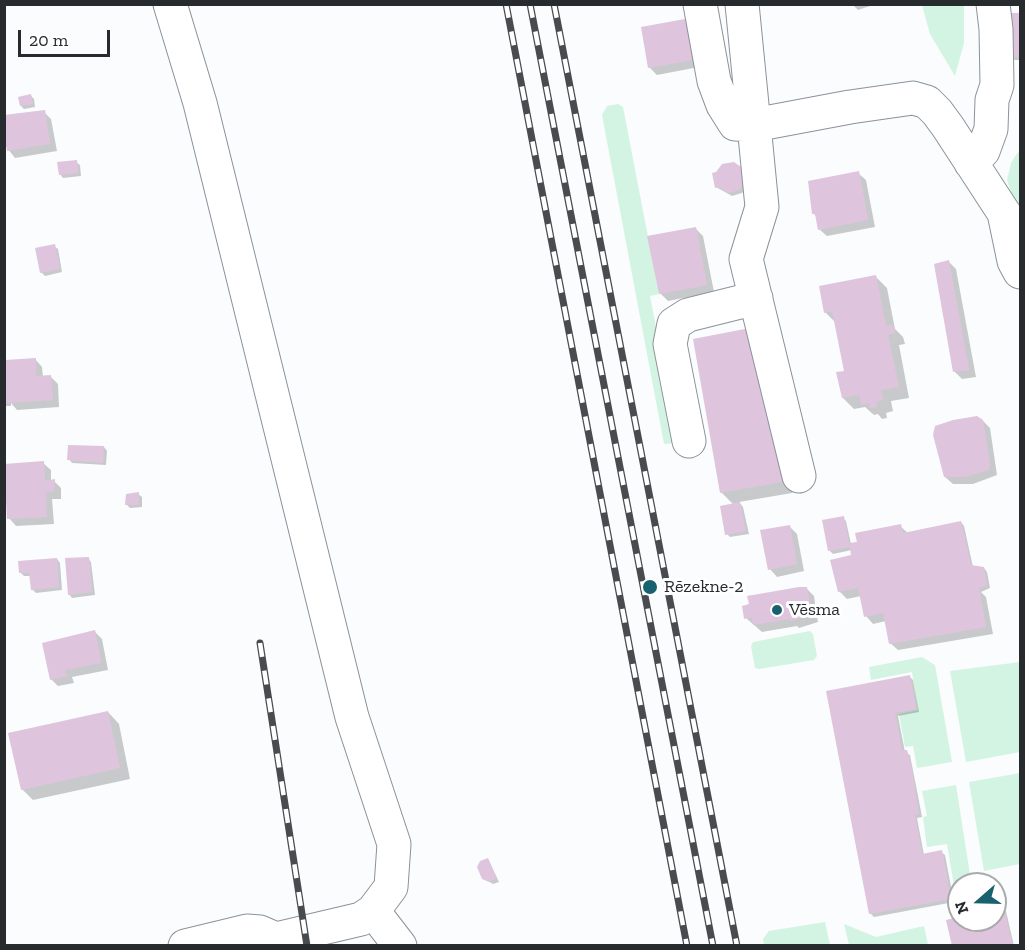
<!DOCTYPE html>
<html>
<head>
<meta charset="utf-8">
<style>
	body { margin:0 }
	#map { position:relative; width:1025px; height:950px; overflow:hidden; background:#fafcfd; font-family:"Zilla Slab",serif }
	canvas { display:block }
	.frame { position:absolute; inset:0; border:6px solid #282b2e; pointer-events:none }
	.north { position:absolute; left:947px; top:872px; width:60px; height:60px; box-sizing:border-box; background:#fff; border:2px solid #a9aaab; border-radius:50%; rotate:250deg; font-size:16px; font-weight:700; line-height:24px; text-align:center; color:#282b2e }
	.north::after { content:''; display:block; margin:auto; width:21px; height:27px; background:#17626e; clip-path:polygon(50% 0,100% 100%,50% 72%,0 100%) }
	.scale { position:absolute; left:18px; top:30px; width:92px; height:27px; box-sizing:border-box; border:3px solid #282b2e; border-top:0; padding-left:8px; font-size:18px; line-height:21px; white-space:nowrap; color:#282b2e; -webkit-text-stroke:4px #fff; paint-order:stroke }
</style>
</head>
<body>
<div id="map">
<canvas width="1025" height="950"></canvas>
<div class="frame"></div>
<div class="north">N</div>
<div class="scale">20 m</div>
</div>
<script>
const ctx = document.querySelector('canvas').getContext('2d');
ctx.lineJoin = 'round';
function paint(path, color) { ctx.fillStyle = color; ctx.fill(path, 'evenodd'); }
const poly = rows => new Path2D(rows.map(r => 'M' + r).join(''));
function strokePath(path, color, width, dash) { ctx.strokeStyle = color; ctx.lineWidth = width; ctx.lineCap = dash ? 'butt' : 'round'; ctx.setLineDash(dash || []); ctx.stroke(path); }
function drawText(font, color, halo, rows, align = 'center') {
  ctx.font = font + ' "Zilla Slab",serif'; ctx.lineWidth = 6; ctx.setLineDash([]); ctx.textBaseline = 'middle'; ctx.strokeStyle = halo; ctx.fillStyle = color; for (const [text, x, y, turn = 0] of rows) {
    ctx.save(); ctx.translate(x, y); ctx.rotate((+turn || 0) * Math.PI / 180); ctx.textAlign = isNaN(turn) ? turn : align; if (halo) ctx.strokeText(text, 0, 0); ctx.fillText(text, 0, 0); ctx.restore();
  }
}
paint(poly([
	[922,5,964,5,964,43,955,76,930,34],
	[618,104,623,107,659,294,650,296,678,443,664,444,602,115,607,106],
	[1020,149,1020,220,1007,180,1011,163],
	[810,631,813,634,817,656,814,660,759,669,755,668,751,646,753,642],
	[922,657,935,665,952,762,917,768,913,746,905,747,899,714,918,710,912,672,871,680,869,667],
	[1020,662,1020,752,966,762,950,671],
	[1020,773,1020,864,984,871,969,782],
	[956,785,970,875,962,884,959,884,959,888,955,892,947,844,927,847,923,817,927,816,922,791],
	[825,922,830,945,764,945,763,939,769,931],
	[844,924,876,937,924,926,928,945,849,945]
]), '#d3f4e2');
paint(poly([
	[852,4,876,4,858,10],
	[1008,15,1020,15,1020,60,1012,60],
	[685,21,692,28,699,67,657,75,650,68,643,28],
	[31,96,34,99,35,107,24,109,21,106],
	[44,112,51,119,57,151,15,158,4,144,4,117],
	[76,162,80,165,81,176,63,178,60,174],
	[858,173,866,180,875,227,827,236,819,229,817,217,814,214],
	[714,174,749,185,742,193,732,196,716,187],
	[696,229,703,236,714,292,668,301,660,293],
	[54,246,58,249,62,272,45,276,41,272],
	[949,262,956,269,976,377,962,379,955,372],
	[876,277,887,288,895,329,903,337,905,344,899,345,909,398,891,401,893,411,886,413,887,418,882,419,878,414,874,415,865,407,854,409,843,398,846,372,836,323,825,312],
	[35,359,42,367,43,377,51,377,58,384,59,407,17,410,11,403,11,406,4,406,4,362,7,365],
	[982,420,990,428,997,475,973,484,953,484,945,477],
	[104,447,107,451,106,465,72,463,69,459],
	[793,451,786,460,792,493,739,502,743,507,749,534,730,537,727,534,734,505,721,492],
	[43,463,51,470,51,481,54,481,61,488,61,499,52,499,54,524,16,526,9,518],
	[138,494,142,497,142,507,130,508,127,505],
	[843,518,846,521,851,544,900,526,909,534,961,522,964,526,973,567,984,568,987,572,990,588,981,592,986,597,993,634,898,650,890,643,886,621,873,624,866,616,861,596,847,599,839,591,853,556,852,550,833,554,829,550],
	[789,526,797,534,804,571,777,577,770,569],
	[88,558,91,562,95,595,72,598,69,594],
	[57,559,60,563,62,590,36,593,32,589,31,576,24,576,21,573],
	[806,588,814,596,818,622,799,628,797,626,762,632,746,618,750,606],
	[95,632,102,639,108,670,72,677,74,683,58,686,51,679],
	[910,677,913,680,919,712,898,716,905,752,910,755,919,801,922,817,917,818,924,855,941,852,945,855,954,902,874,917,870,913,828,692],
	[108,712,119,724,130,779,33,800,22,789],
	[488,860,499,882,493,884,483,878],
	[1003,908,1006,911,1014,946,953,946,959,918,959,920,995,920,995,910]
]), '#0003');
paint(poly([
	[1006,13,1020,13,1020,57,1007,57],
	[685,19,693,60,648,68,641,27],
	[31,94,33,104,20,106,18,97],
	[45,110,50,144,7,151,4,115],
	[77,160,78,173,59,175,57,162],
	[734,162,744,169,746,181,739,190,728,193,719,187,715,188,712,173,716,172,722,164],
	[859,171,868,220,818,230,815,214,812,214,808,181],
	[696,227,707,285,659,294,647,236],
	[55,244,60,269,40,273,35,248],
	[949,260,969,370,953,372,934,264],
	[876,275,886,326,893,325,895,333,888,335,899,387,881,390,883,400,876,402,877,407,869,408,869,403,861,405,859,395,842,398,836,372,844,371,832,311,824,313,819,286],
	[755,327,782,482,720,493,693,339],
	[36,358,36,376,51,375,53,400,4,403,5,360],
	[977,416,983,420,990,464,989,470,965,477,944,477,933,435,935,426,953,420],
	[68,445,104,446,103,463,67,460],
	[44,461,45,481,55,479,54,492,46,492,47,517,7,519,4,464],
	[139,492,139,505,125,505,126,494],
	[740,502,746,531,725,535,720,506],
	[844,516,849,543,857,542,855,533,901,524,903,533,961,521,971,565,984,567,987,585,979,588,986,627,889,644,883,613,864,617,858,588,838,592,830,560,851,555,850,547,828,551,822,520],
	[790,525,797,564,768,570,760,530],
	[89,557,92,592,68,595,65,558],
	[57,558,59,587,31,590,29,573,19,573,18,561],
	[799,587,807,587,812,615,790,621,790,619,753,625,752,617,744,619,742,606,749,604,747,596],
	[95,630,101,663,65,670,67,676,50,680,42,643],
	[910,675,916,709,895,713,902,750,907,750,911,764,919,814,915,815,922,854,942,850,951,899,869,914,826,691],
	[108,711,120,768,21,790,8,733],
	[488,858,497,878,489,882,482,879,477,867,480,861],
	[1003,906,1013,946,952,946,946,920,959,917,959,920,995,920,995,908]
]), '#dfc4de');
const minor = poly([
	[170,4,200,103,352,717,394,844,391,887,373,911,361,919,276,939],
	[700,4,714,81,723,105,735,124,754,125,762,207,746,259,799,476],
	[742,4,754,125,850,107,913,98,927,102,937,112,948,127,1004,213,1020,234],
	[971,163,983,151,991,129,992,100,997,85,996,29,993,4],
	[1004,213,1014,261,1020,272],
	[689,441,670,344,674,324,688,315,756,298],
	[373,911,400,946],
	[185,946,247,931,260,932,276,939,282,946]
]);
strokePath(minor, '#8b9299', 35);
strokePath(minor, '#fff', 33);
const rail = poly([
	[506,4,687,946],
	[530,4,713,946],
	[554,4,737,946],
	[260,643,307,946]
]);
strokePath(rail, '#494c4f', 7);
strokePath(rail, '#fff', 4.5, [14]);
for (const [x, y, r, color] of [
	[650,587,8,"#17626e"],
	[777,610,6,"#17626e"]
]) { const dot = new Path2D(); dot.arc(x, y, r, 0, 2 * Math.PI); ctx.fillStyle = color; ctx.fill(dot); strokePath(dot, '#fff', 2); }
drawText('18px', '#282b2e', '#fff', [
	["Rēzekne-2",664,587],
	["Vēsma",789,610]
], 'left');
</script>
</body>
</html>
